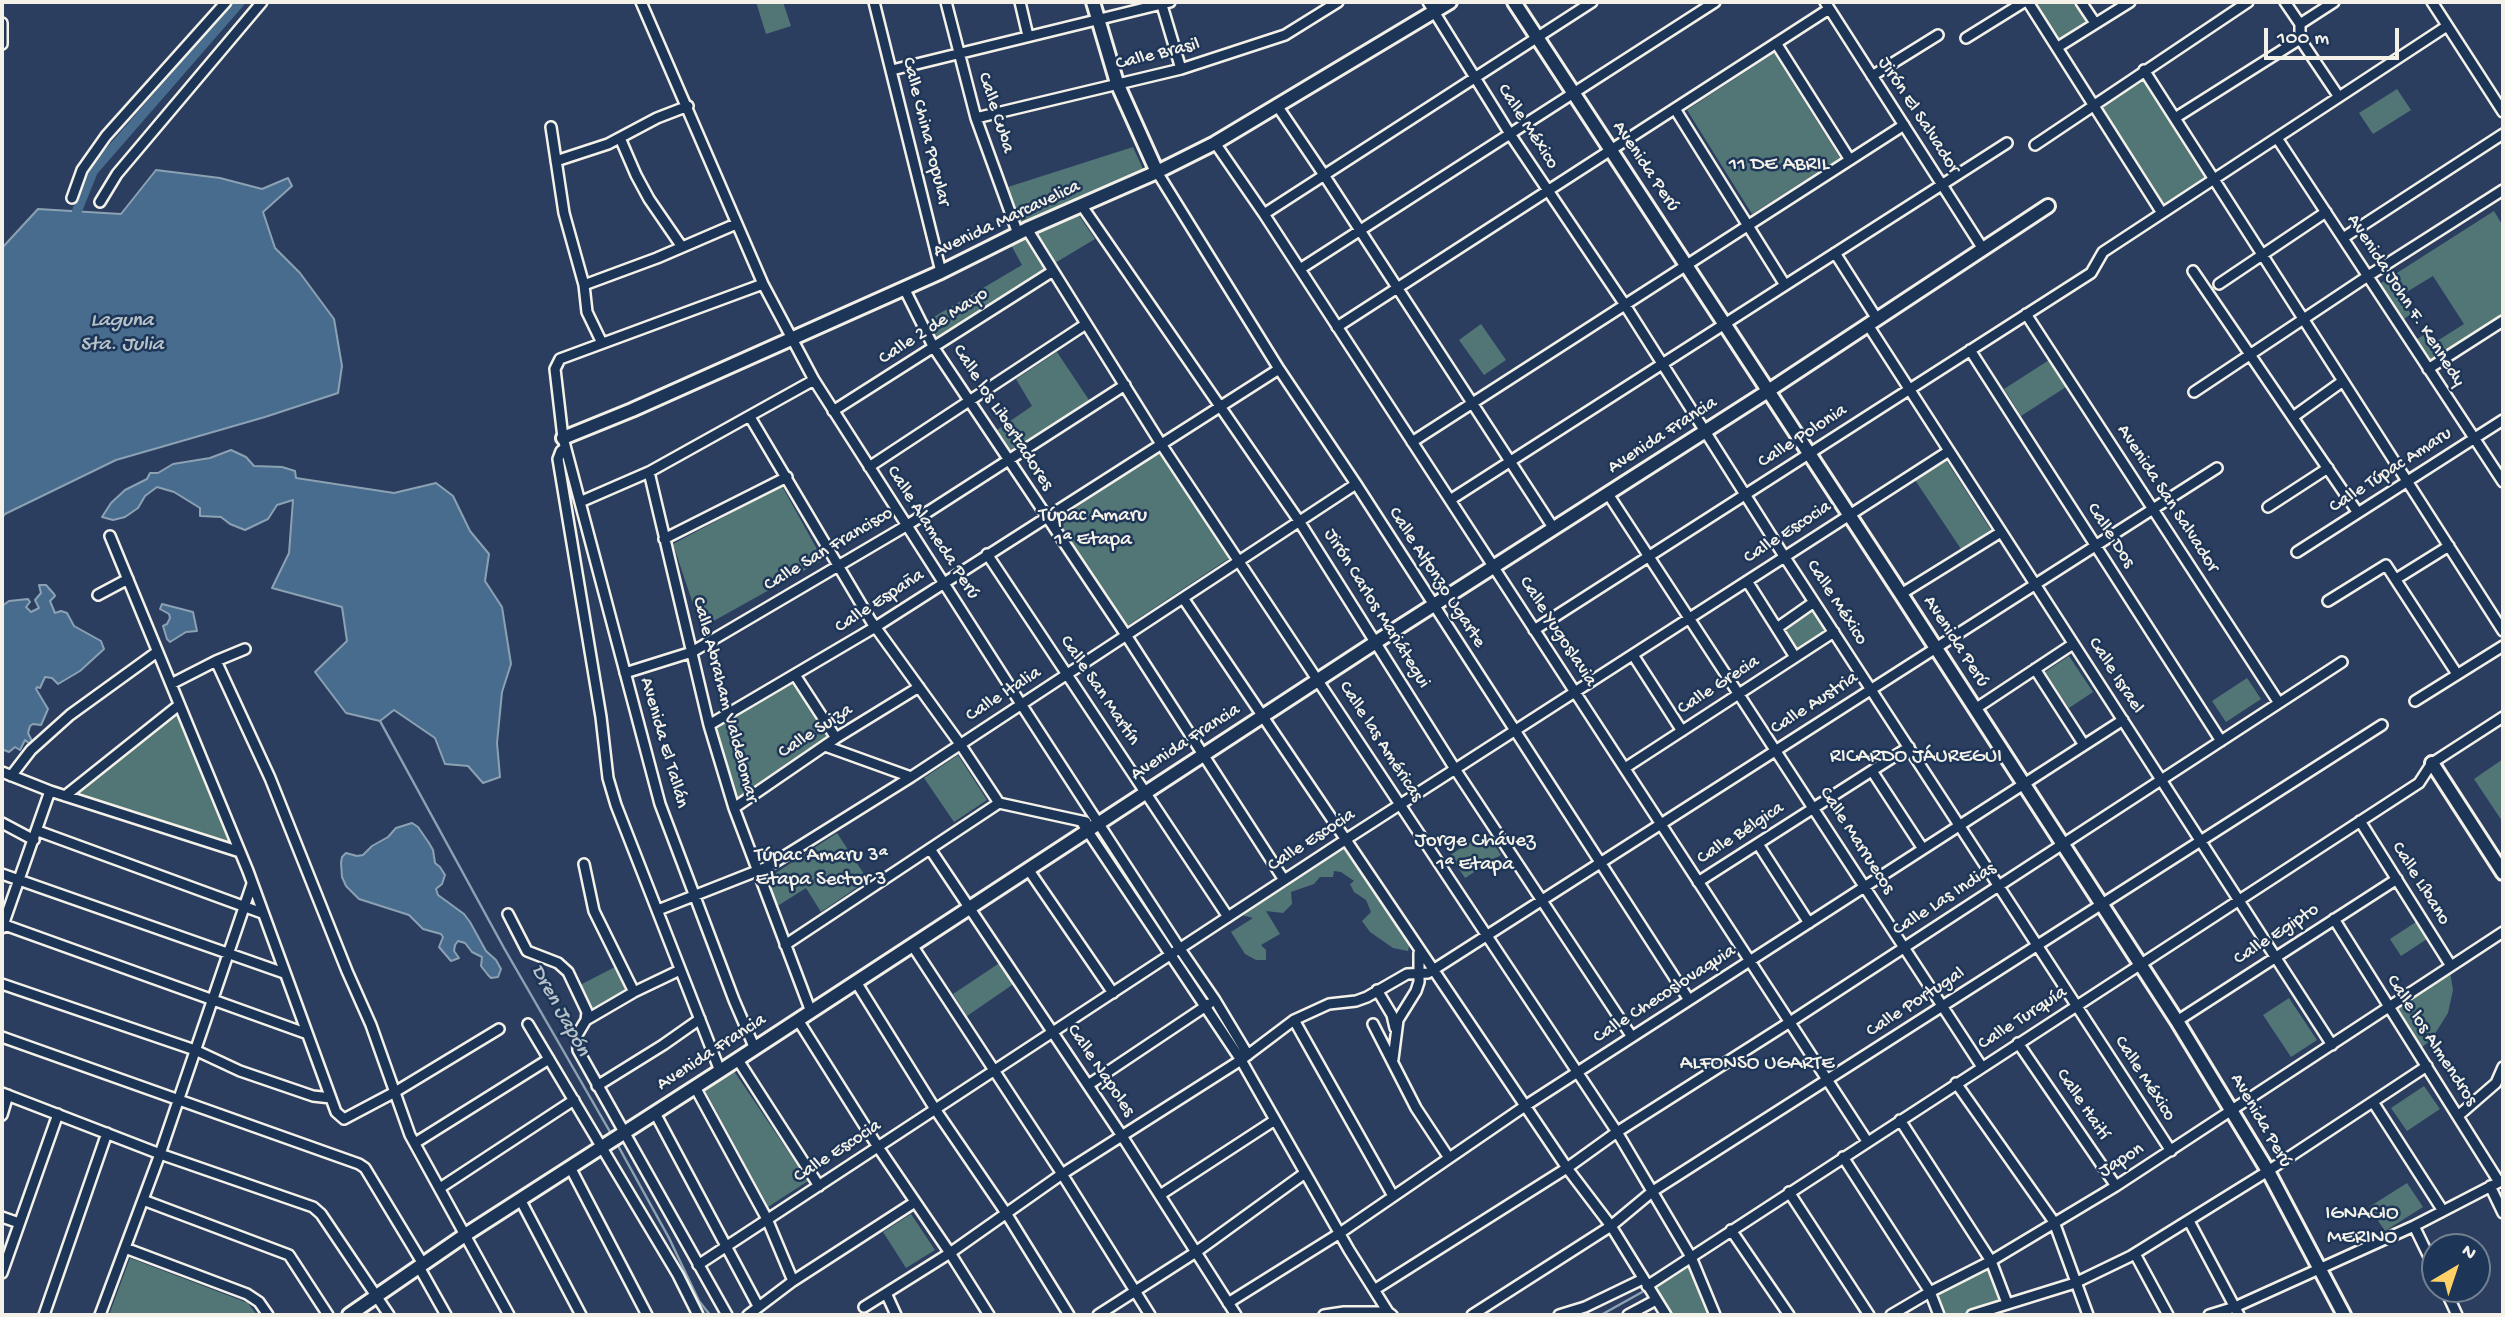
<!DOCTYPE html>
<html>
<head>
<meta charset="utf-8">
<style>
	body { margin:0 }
	#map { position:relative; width:2505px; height:1317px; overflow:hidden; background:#2b3e60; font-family:"Gochi Hand",sans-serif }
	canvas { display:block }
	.frame { position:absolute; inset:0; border:4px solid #f4f1e8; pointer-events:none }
	.north { position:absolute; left:2421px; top:1233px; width:70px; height:70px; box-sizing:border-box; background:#1d3557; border:2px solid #738091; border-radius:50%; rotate:39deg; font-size:19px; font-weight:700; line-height:28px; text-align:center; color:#f4f1e8 }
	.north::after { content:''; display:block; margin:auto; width:24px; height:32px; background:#ffd166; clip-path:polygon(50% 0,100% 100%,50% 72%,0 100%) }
	.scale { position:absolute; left:2264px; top:28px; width:135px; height:32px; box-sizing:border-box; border:4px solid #f4f1e8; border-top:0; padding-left:9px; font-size:21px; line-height:24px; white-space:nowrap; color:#f4f1e8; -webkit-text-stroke:5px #1d3557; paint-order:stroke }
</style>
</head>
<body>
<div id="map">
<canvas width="2505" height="1317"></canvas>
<div class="frame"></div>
<div class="north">N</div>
<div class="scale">100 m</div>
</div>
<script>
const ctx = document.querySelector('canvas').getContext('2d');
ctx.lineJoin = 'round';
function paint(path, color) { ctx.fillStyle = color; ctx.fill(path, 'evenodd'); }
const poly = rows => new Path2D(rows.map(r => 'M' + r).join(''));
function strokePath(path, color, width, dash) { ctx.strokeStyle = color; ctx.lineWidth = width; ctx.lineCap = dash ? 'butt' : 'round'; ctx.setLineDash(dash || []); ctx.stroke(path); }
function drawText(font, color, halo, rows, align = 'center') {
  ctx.font = font + ' "Gochi Hand",sans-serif'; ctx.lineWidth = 5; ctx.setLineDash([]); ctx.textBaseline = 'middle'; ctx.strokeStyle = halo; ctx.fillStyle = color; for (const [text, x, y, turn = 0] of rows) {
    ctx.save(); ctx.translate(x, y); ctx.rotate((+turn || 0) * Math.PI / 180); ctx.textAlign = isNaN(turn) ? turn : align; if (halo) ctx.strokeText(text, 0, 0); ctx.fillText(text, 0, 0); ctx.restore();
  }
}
paint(poly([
	[756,2,783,2,791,26,766,34],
	[2033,2,2077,2,2090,20,2060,42,2057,41],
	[1774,53,1840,158,1752,214,1687,110],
	[2143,79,2208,177,2163,209,2098,110],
	[2397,89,2411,110,2373,134,2359,113],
	[1133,147,1144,171,1019,224,1008,187],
	[2494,211,2503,226,2503,315,2431,361,2417,339,2427,333,2434,343,2464,324,2433,276,2400,296,2411,314,2401,321,2378,285],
	[1078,214,1095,239,1055,263,1036,232],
	[1026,236,1045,268,936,339,927,321,1022,265,1011,245],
	[1481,324,1506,360,1484,375,1459,340],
	[1057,352,1089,400,1011,450,997,430,1032,406,1016,379],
	[2049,360,2066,387,2021,416,2004,389],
	[1159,452,1231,557,1127,626,1056,521],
	[1946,460,1991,530,1961,549,1915,480],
	[782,486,823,560,701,628,673,544],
	[1813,606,1829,630,1798,652,1782,626],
	[2069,656,2093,692,2069,708,2045,672],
	[2247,678,2261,699,2226,722,2212,701],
	[794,679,832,737,736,803,712,726],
	[178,709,235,846,71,795],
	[958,755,987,800,954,822,924,778],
	[2503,759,2503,821,2502,821,2474,779],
	[1486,832,1501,855,1465,878,1450,855],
	[837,833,868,880,821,912,806,888,776,907,768,878],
	[1345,840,1410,942,1408,951,1393,948,1370,932,1362,921,1371,912,1366,900,1354,892,1350,884,1354,881,1341,872,1334,871,1333,877,1320,877,1314,884,1291,892,1292,904,1283,913,1266,911,1280,934,1261,945,1266,950,1266,960,1256,960,1245,954,1231,932,1253,918,1242,915,1241,911],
	[2416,922,2427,939,2401,956,2390,939],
	[1001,962,1015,983,967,1016,953,994],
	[615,967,628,991,592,1011,578,986],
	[2450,971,2453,990,2448,1013,2431,1040,2422,1047,2396,1009],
	[2289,998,2317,1040,2291,1057,2263,1015],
	[734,1071,808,1181,768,1207,705,1090],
	[2424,1086,2440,1109,2407,1131,2391,1108],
	[2407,1183,2423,1207,2385,1231,2369,1207],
	[911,1214,935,1250,906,1268,883,1232],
	[130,1258,248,1303,257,1315,109,1315],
	[1688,1264,1702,1299,1710,1315,1672,1315,1653,1286],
	[1990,1264,2004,1301,1966,1315,1941,1315,1932,1292]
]), '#527576');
const water = poly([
	[156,170,220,178,262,189,288,178,292,186,263,212,275,248,300,273,334,319,342,366,338,393,265,417,116,460,5,514,2,518,2,248,38,209,121,214,156,170],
	[231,450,246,457,254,466,282,467,295,471,296,478,394,493,436,483,453,496,470,531,489,554,485,581,502,607,511,664,502,692,497,743,500,777,483,783,468,766,445,764,435,738,394,710,380,721,346,713,315,672,347,641,342,607,272,588,289,553,293,500,277,505,268,519,245,530,230,524,221,517,200,516,200,508,174,492,157,487,145,496,138,508,125,517,113,520,102,517,111,503,125,490,147,479,150,473,158,473,173,464,210,458,231,450],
	[39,585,46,585,54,594,55,596,50,601,55,613,61,611,67,613,74,626,101,641,104,649,80,671,58,684,52,678,45,677,40,688,37,687,36,689,48,709,41,725,33,724,30,726,28,733,32,741,30,744,25,740,20,750,15,747,9,752,4,750,2,752,2,606,9,601,28,599,30,602,26,607,31,612,39,608,35,600,41,593,39,585],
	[162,604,193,612,197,631,186,632,170,642,167,639,163,626,167,624,170,618,169,614,160,609,162,604],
	[412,823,418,827,429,843,433,850,435,863,440,867,445,875,442,884,436,889,438,895,464,914,470,922,486,951,496,960,501,969,498,977,491,978,488,975,481,966,482,957,472,952,465,943,458,941,455,945,454,951,459,958,451,961,439,947,443,937,441,934,423,929,409,915,359,899,346,886,342,877,341,863,342,857,346,853,357,856,363,855,372,846,388,837,396,828,412,823]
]);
paint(water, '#476c8e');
strokePath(water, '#8ca1b2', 2);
strokePath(poly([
	[380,721,504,948,613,1137],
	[616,1142,669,1238,699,1301,710,1315],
	[1601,1315,1644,1291]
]), '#8ca1b2', 2.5);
strokePath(poly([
	[77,211,93,171,240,2]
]), '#476c8e', 10);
const street = poly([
	[641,2,763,284,814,380,1021,704,1180,949,1215,1000,1248,1055],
	[874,2,941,272],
	[946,2,976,118,1018,234],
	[1020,2,1028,36],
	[1161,2,1181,69],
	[1428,2,1510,134,1625,305,1784,556,2171,1151],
	[1825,2,1983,249],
	[2028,2,2162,213],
	[2081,2,2095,23],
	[2285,2,2300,24,2300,39,2339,97],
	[2432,2,2503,112],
	[2,23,2,44],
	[2300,24,2334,2],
	[1966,38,2024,2],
	[1776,43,1850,160],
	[2058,47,2130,2],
	[892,70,1170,2],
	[2144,70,2503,631],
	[1872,76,1938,35],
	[1278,107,1324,175,1554,529],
	[1675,109,1785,285],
	[976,118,1181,69,1285,35,1338,2],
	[2175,118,2300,39],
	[551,127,564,213,584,285,587,312,602,343],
	[620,138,636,175,649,199,682,247],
	[2277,138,2503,482],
	[1215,143,1264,214,1867,1141],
	[2035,145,2248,2],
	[556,161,608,144,657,118,688,106],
	[1157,172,1279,369,1356,484,1689,1000],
	[72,198,82,170,106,136,226,2],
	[100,202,117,174,262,2],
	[1082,206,1299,521,1455,769,1632,1037],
	[1264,214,1592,2],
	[1027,229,1161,444,1617,1132,1691,1257,1715,1315],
	[2343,238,2503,134],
	[1835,253,1877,319],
	[1300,269,1715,2],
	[2193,271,2358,513],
	[2219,284,2326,212],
	[584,285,657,258,736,224],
	[904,288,934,348,1126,635,1284,880],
	[2026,314,2279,703],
	[1868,325,2332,1045],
	[1337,327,1829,9],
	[1970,350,2221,741],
	[2428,369,2503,321],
	[2194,392,2368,276,2503,190],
	[833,411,1053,271],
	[750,417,871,621,960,744,999,803],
	[2293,417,2343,381],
	[1412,442,1904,125],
	[565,448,561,451,558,459,601,717,608,778,616,805,720,1071],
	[869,467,1086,324],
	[649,472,709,725,734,808,811,1012],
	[1608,494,1982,1067],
	[1450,500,2007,143],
	[580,502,649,472,814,380],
	[2268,507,2328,468],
	[110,536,248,871,336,1112,344,1119,395,1092,499,1029],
	[664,539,787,477],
	[2297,552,2503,420],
	[987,554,1228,917],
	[2396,579,2449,546],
	[1747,581,1795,657],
	[1901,594,2001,532],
	[98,595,128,579],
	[1183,598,1567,1168,1611,1226,1666,1315],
	[2328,601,2386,565,2457,674],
	[1777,628,1814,602],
	[1534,630,2091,273,2103,252,2447,26],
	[1633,655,1682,731],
	[216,661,270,778,347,971,371,1025,410,1135,509,1315],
	[2035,669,2084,745],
	[625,673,692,652,906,526,1125,385],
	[795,675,836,738],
	[171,684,216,661,245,649],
	[2415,701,2503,646],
	[1975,709,2073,644],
	[709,725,877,626,1279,369],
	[825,746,911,777],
	[1625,768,1834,632],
	[1872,771,1923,849],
	[2,772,50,791,240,852],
	[11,776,31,750,70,715,157,652],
	[65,796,179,705],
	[734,808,836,738,919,687],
	[1081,821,1241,1060,1349,1250,1388,1312,1392,1315],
	[2360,821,2451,966],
	[2,823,34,840],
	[38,831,262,913],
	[1758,844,1809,923],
	[930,849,1122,1136,1236,1315],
	[584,864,594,911,634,992],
	[1028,869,1113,993],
	[2,874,284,973],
	[1698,882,1909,747],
	[658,910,767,867,911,777,1356,484],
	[508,914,527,951,558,963,568,972,587,1012,586,1020,577,1035,578,1050,727,1315],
	[2334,919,2499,1182],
	[2,924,305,1033],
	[2,928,50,791],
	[785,945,999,803,1086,822],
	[912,945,1062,1174,1150,1315],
	[856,982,935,1109,1006,1213,1069,1315],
	[2,984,195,1050,240,1071,313,1096,331,1098],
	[1377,990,1392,1015,1395,1028],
	[586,1020,634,992,680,970],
	[798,1020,878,1147,950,1253,989,1315],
	[1294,1020,1393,1196],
	[2177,1021,2397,879],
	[528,1024,678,1275,698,1315],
	[1373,1024,1416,1108,1449,1158],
	[2,1037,359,1164,365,1168,423,1264],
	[2018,1043,2116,1186],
	[755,1049,734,1000,660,804,563,438,555,369,560,359,763,284],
	[1393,1059,1398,1020,1416,991,1419,982,1419,953],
	[738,1060,819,1186],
	[1956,1083,2054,1222,2088,1315],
	[1088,1085,1209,1004],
	[597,1086,663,1045,700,1019],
	[695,1087,767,1219,793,1281],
	[2,1093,160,1154,313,1207,321,1214,389,1315],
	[2373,1102,2443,1211],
	[655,1113,758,1306],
	[2,1115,8,1095],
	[2458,1116,2496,1083,2503,1067],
	[1900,1120,1991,1261,2007,1303],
	[415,1143,549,1059],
	[1843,1157,1930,1292,1939,1315],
	[570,1167,647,1315],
	[2490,1186,2503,1213],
	[440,1188,574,1100],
	[1789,1192,1869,1315],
	[1160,1195,1275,1120],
	[520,1199,581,1315],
	[143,1200,289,1255,328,1315],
	[2,1217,19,1223],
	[2189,1221,2239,1315],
	[2414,1226,2435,1269],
	[1731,1230,1789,1315],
	[125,1248,247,1294,259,1302,268,1315],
	[2135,1254,2168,1315],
	[698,1265,1345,840,1949,451],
	[419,1267,446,1315],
	[2,1273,58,1114],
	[1647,1286,2419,783,2432,763,2503,717],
	[2445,1289,2457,1315],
	[1374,1290,1567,1168,1617,1132,1790,1022,2342,662],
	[886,1293,896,1315],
	[1228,1303,1340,1233,1525,1106,2123,720],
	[864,1307,950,1253,1062,1174,1241,1060,1294,1020,1329,1004,1356,1001,1367,997,1407,974,1428,973,1433,970,2217,468],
	[44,1315,107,1133],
	[100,1315,160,1154,252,884],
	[748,1315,793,1281,915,1202],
	[1098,1315,1196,1252,1305,1173],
	[1324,1315,1344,1312,1388,1312],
	[1472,1315,1611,1226,1653,1191,2382,725],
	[1559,1315,1585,1307,1643,1279],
	[1628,1315,1656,1300],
	[1891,1315,1930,1292,1991,1261,2116,1186,2503,932],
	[1972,1315,2075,1283,2131,1256,2268,1171,2427,1066],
	[2209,1315,2235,1307,2414,1226,2503,1180]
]);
const secondary = poly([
	[1093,2,1117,83,1157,172],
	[1514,2,1901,594,2177,1021,2268,1171,2344,1315],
	[563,438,632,410,941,272,1027,229,1157,172,1215,143,1450,2],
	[2432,763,2503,873],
	[349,1315,465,1235,720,1071,1376,642,1768,391,2048,206]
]);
strokePath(street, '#f4f1e8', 14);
strokePath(secondary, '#f4f1e8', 18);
strokePath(street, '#1d3557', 9);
strokePath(secondary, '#1d3557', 12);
drawText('19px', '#f4f1e8', '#1d3557', [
	["Calle Brasil",1158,55,-14],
	["Calle Cuba",995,113,72],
	["Jirón El Salvador",1918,116,57],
	["Calle México",1527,127,57],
	["Calle China Popular",925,132,76],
	["Avenida Perú",1645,167,56],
	["Avenida Marcavelica",1007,220,-25],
	["Avenida John F. Kennedy",2405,301,57],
	["Calle 2 de Mayo",934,327,-33],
	["Calle los Libertadores",1002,418,57],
	["Avenida Francia",1663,436,-33],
	["Calle Polonia",1803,437,-33],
	["Calle Túpac Amaru",2391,471,-33],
	["Avenida San Salvador",2167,499,57],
	["Calle Alameda Perú",932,533,57],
	["Calle Escocia",1788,533,-33],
	["Calle Dos",2110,536,57],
	["Calle San Francisco",829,550,-31],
	["Calle Alfonzo Ugarte",1436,578,57],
	["Calle España",880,602,-33],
	["Calle México",1836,603,57],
	["Jirón Carlos Mariátegui",1376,609,58],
	["Calle Yugoslavia",1557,632,57],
	["Avenida Perú",1955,642,57],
	["Calle Israel",2115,676,57],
	["Calle Grecia",1719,686,-33],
	["Calle San Martín",1099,691,56],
	["Calle Italia",1004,695,-33],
	["Calle Abraham Valdelomar",724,700,75],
	["Calle Austria",1815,704,-33],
	["Calle Suiza",816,732,-33],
	["Calle las Américas",1380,742,57],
	["Avenida El Tallán",663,743,74],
	["Avenida Francia",1186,743,-33],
	["Calle Bélgica",1741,834,-33],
	["Calle Escocia",1312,841,-33],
	["Calle Marruecos",1856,841,57],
	["Calle Líbano",2420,884,58],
	["Calle Las Indias",1945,900,-33],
	["Calle Egipto",2277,935,-33],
	["Calle Checoslovaquia",1665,995,-33],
	["Calle Portugal",1916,1003,-33],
	["Calle Turquía",2023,1019,-33],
	["Calle los Almendros",2431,1041,57],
	["Avenida Francia",712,1053,-33],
	["Calle Napoles",1100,1071,56],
	["Calle México",2144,1079,57],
	["Calle Haití",2082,1105,56],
	["Avenida Perú",2260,1121,60],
	["Calle Escocia",838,1152,-33],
	["Japon",2122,1161,-32]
]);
drawText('21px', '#f4f1e8', '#1d3557', [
	["11 DE ABRIL",1779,166],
	["Túpac Amaru",1093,517],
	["1ª Etapa",1093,541],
	["RICARDO JÁUREGUI",1916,758],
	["Jorge Chávez",1475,842],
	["1ª Etapa",1475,866],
	["Túpac Amaru 3ª",821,857],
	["Etapa Sector 3",821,881],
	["ALFONSO UGARTE",1757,1065],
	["IGNACIO",2362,1215],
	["MERINO",2362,1239]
]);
drawText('italic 21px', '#b7c2c8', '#1d3557', [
	["Laguna",122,322],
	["Sta. Julia",122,346],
	["Dren Japón",559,1011,61]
]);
</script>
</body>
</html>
